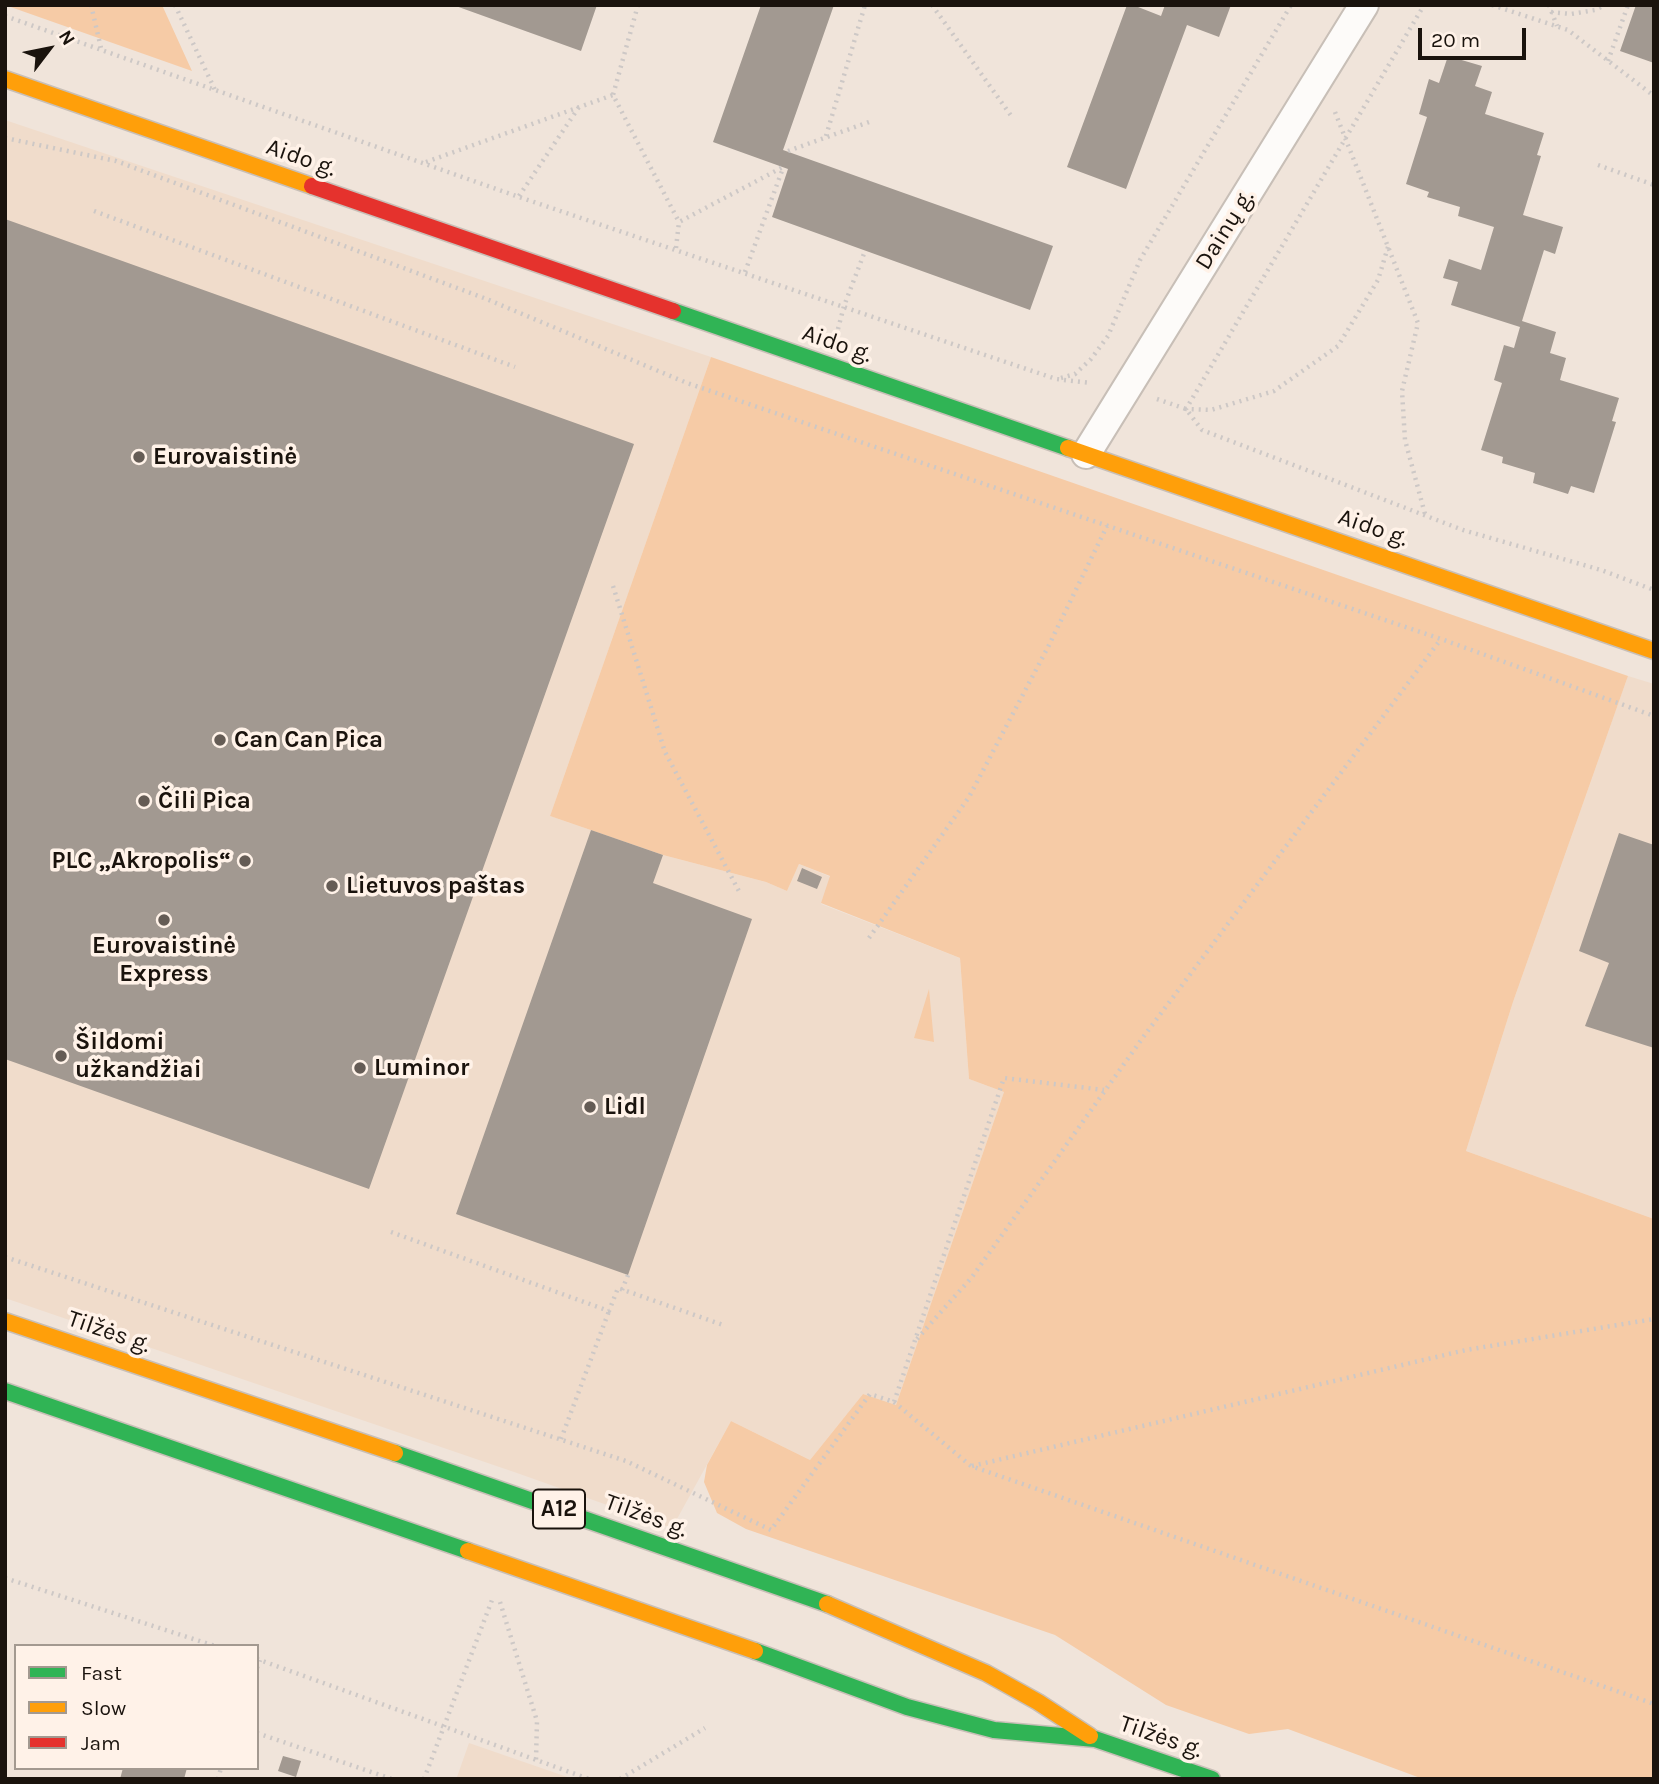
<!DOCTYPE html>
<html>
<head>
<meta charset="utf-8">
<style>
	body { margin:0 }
	#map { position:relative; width:1659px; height:1784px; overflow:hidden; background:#f0e4da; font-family:Karla,sans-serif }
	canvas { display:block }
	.frame { position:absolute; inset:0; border:7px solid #1a130d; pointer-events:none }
	.legend { position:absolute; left:14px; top:1644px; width:245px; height:126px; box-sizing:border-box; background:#fff2e8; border:2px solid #a39990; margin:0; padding:9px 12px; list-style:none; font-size:21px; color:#1a130d }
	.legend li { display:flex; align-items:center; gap:14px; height:35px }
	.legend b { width:35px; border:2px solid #a39990 }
	.north { position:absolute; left:14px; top:14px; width:70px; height:70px; -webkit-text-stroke:5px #fff2e8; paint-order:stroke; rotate:58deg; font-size:19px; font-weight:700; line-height:28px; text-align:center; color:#1a130d }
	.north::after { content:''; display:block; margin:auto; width:24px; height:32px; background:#1a130d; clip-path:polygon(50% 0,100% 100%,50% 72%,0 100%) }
	.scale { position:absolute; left:1418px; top:28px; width:108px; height:32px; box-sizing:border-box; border:4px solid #1a130d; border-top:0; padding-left:9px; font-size:21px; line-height:24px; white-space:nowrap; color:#1a130d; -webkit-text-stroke:5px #fff2e8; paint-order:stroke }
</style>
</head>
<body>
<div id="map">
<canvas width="1659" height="1784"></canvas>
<div class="frame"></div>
<ul class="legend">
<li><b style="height:9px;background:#30b455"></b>Fast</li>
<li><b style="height:9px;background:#ff9f0a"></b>Slow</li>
<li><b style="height:9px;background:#e5322d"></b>Jam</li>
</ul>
<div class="north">N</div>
<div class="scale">20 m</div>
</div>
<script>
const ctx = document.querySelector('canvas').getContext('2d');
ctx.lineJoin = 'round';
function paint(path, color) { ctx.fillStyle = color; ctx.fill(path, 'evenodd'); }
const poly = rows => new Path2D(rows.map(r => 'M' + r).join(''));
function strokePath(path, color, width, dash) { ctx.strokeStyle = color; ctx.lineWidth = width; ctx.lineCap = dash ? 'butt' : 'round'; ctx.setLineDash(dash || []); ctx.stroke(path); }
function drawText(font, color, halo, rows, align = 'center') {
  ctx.font = font + ' Karla,sans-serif'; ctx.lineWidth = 7; ctx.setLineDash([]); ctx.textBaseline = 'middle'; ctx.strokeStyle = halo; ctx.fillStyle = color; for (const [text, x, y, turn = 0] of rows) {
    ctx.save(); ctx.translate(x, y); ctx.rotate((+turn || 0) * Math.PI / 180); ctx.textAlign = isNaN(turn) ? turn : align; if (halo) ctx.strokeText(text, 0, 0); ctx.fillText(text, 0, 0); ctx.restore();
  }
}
paint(poly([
	[5,120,711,357,550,816,663,855,766,882,787,891,799,864,831,877,821,904,960,958,969,1079,1004,1092,896,1405,863,1394,810,1460,731,1421,672,1528,517,1473,5,1298],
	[1628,676,1654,684,1654,1219,1466,1151,1513,1002],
	[469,1743,573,1779,462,1779,457,1777]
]), '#f0dccb');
paint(poly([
	[5,5,162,5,192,71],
	[711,357,1628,676,1513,1002,1466,1151,1654,1219,1654,1779,1423,1779,1288,1729,1249,1734,1166,1705,1055,1635,746,1529,717,1513,704,1482,707,1465,731,1421,810,1460,863,1394,896,1405,1004,1092,969,1079,960,958,821,903,830,876,799,864,787,891,766,882,663,855,550,816],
	[929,989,934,1042,914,1038]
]), '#f6cba6');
paint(poly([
	[453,5,597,5,581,51],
	[761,5,834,5,783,150,1053,246,1030,310,772,217,788,169,713,142],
	[1127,5,1133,5,1161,16,1165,5,1231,5,1219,37,1187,25,1126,189,1067,167],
	[1636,5,1654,6,1654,63,1620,51],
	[1448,56,1482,66,1475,86,1492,92,1485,114,1544,133,1537,155,1541,156,1523,215,1563,227,1555,254,1544,250,1522,321,1556,332,1550,353,1566,358,1560,380,1619,398,1612,421,1616,422,1594,493,1571,486,1568,494,1533,483,1535,473,1502,463,1503,457,1481,450,1502,383,1494,380,1504,345,1514,348,1520,327,1451,305,1458,282,1443,278,1449,259,1481,270,1494,227,1458,216,1460,207,1427,197,1429,192,1406,184,1427,117,1419,114,1429,79,1439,83],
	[5,219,634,444,369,1189,5,1059],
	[591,830,663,855,653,883,752,919,628,1275,456,1214],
	[1619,833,1654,845,1654,1048,1585,1026,1609,963,1579,951],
	[802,868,822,877,817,889,797,881],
	[283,1756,301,1761,296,1777,278,1771],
	[123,1768,187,1768,184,1779,120,1779]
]), '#a29991');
const street = poly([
	[1086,454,1364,5]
]);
const fast = poly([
	[673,311,1068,448],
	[5,1391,468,1551],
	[395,1453,827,1604],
	[755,1651,907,1707,994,1730,1095,1739,1212,1779]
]);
const slow = poly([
	[5,79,312,186],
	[1068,448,1654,651],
	[5,1321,395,1453],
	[468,1551,755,1651],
	[827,1604,986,1673,1038,1702,1090,1736]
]);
const jam = poly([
	[312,186,673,311]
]);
strokePath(street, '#c8bfb7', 32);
strokePath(fast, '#c8bfb7', 19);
strokePath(slow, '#c8bfb7', 19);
strokePath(jam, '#c8bfb7', 19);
strokePath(poly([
	[91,5,101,48],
	[175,5,215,90],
	[638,5,613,95,679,222],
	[932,5,1012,117],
	[1492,5,1568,30,1654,96],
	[1549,5,1557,26],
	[1551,12,1571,14,1595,10,1605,5],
	[5,16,519,197,1056,379,1091,383],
	[1608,61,1628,5],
	[1335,112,1418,323,1402,391,1405,440,1425,514],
	[826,136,865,5],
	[5,138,116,161,484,298,687,383,1441,639,1654,716],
	[788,151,869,122],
	[426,162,613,95],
	[1598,165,1654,185],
	[519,196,579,107],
	[94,211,515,367],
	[1388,247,1378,280,1338,346,1274,391,1211,410,1186,409,1424,5],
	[676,248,679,222,783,167],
	[745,272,783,168],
	[838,329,844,306,865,251],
	[1061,378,1075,374,1091,359,1108,336,1140,260,1291,5],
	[1157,399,1186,409,1202,430,1463,530,1601,570,1654,590],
	[613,586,665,752,741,895],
	[869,938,969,797,1048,647,1107,526],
	[391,1232,609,1311,618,1288,723,1325],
	[5,1257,626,1461,771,1530,870,1394,894,1402,1004,1078,1104,1090],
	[622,1290,628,1275],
	[917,1339,972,1277,1144,1036,1441,639],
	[894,1402,971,1466,1654,1704],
	[561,1439,609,1311],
	[972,1466,1466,1350,1654,1319],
	[5,1578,215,1646],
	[500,1602,537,1721,536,1760],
	[257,1659,589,1779],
	[257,1668,260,1660],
	[15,1669,16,1669],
	[257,1733,392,1779],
	[218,1779,221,1768],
	[424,1779,492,1600],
	[620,1779,705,1728]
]), '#cdc8c6', 4.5, [2, 5]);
strokePath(street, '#fdfbf9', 28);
strokePath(fast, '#30b455', 16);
strokePath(slow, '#ff9f0a', 16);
strokePath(jam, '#e5322d', 16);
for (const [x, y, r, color] of [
	[139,457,7,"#655c55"],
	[220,740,7,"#655c55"],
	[144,801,7,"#655c55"],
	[245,861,7,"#655c55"],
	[332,886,7,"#655c55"],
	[164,920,7,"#655c55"],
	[61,1056,7,"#655c55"],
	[360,1068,7,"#655c55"],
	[590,1107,7,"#655c55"]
]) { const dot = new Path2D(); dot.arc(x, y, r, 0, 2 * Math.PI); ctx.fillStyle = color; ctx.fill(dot); strokePath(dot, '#fff2e8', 2.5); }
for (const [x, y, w] of [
	[559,1509,52]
]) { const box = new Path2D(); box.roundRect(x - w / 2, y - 19.5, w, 39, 5); ctx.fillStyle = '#fff2e8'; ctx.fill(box); strokePath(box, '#1a130d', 2); }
drawText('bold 23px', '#1a130d', null, [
	["A12",559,1509]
]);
drawText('24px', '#1a130d', '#fff2e8', [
	["Aido g.",301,158,19],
	["Dainų g.",1225,230,-58],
	["Aido g.",837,344,19],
	["Aido g.",1373,528,19],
	["Tilžės g.",109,1332,19],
	["Tilžės g.",646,1516,20],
	["Tilžės g.",1161,1737,19]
]);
drawText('bold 24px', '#1a130d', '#fff2e8', [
	["Eurovaistinė",153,457],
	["Can Can Pica",234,740],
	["Čili Pica",158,801],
	["PLC „Akropolis“",231,861,"right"],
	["Lietuvos paštas",346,886],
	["Eurovaistinė",164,946,"center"],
	["Express",164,974,"center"],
	["Šildomi",75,1042],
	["užkandžiai",75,1070],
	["Luminor",374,1068],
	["Lidl",604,1107]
], 'left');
</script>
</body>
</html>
